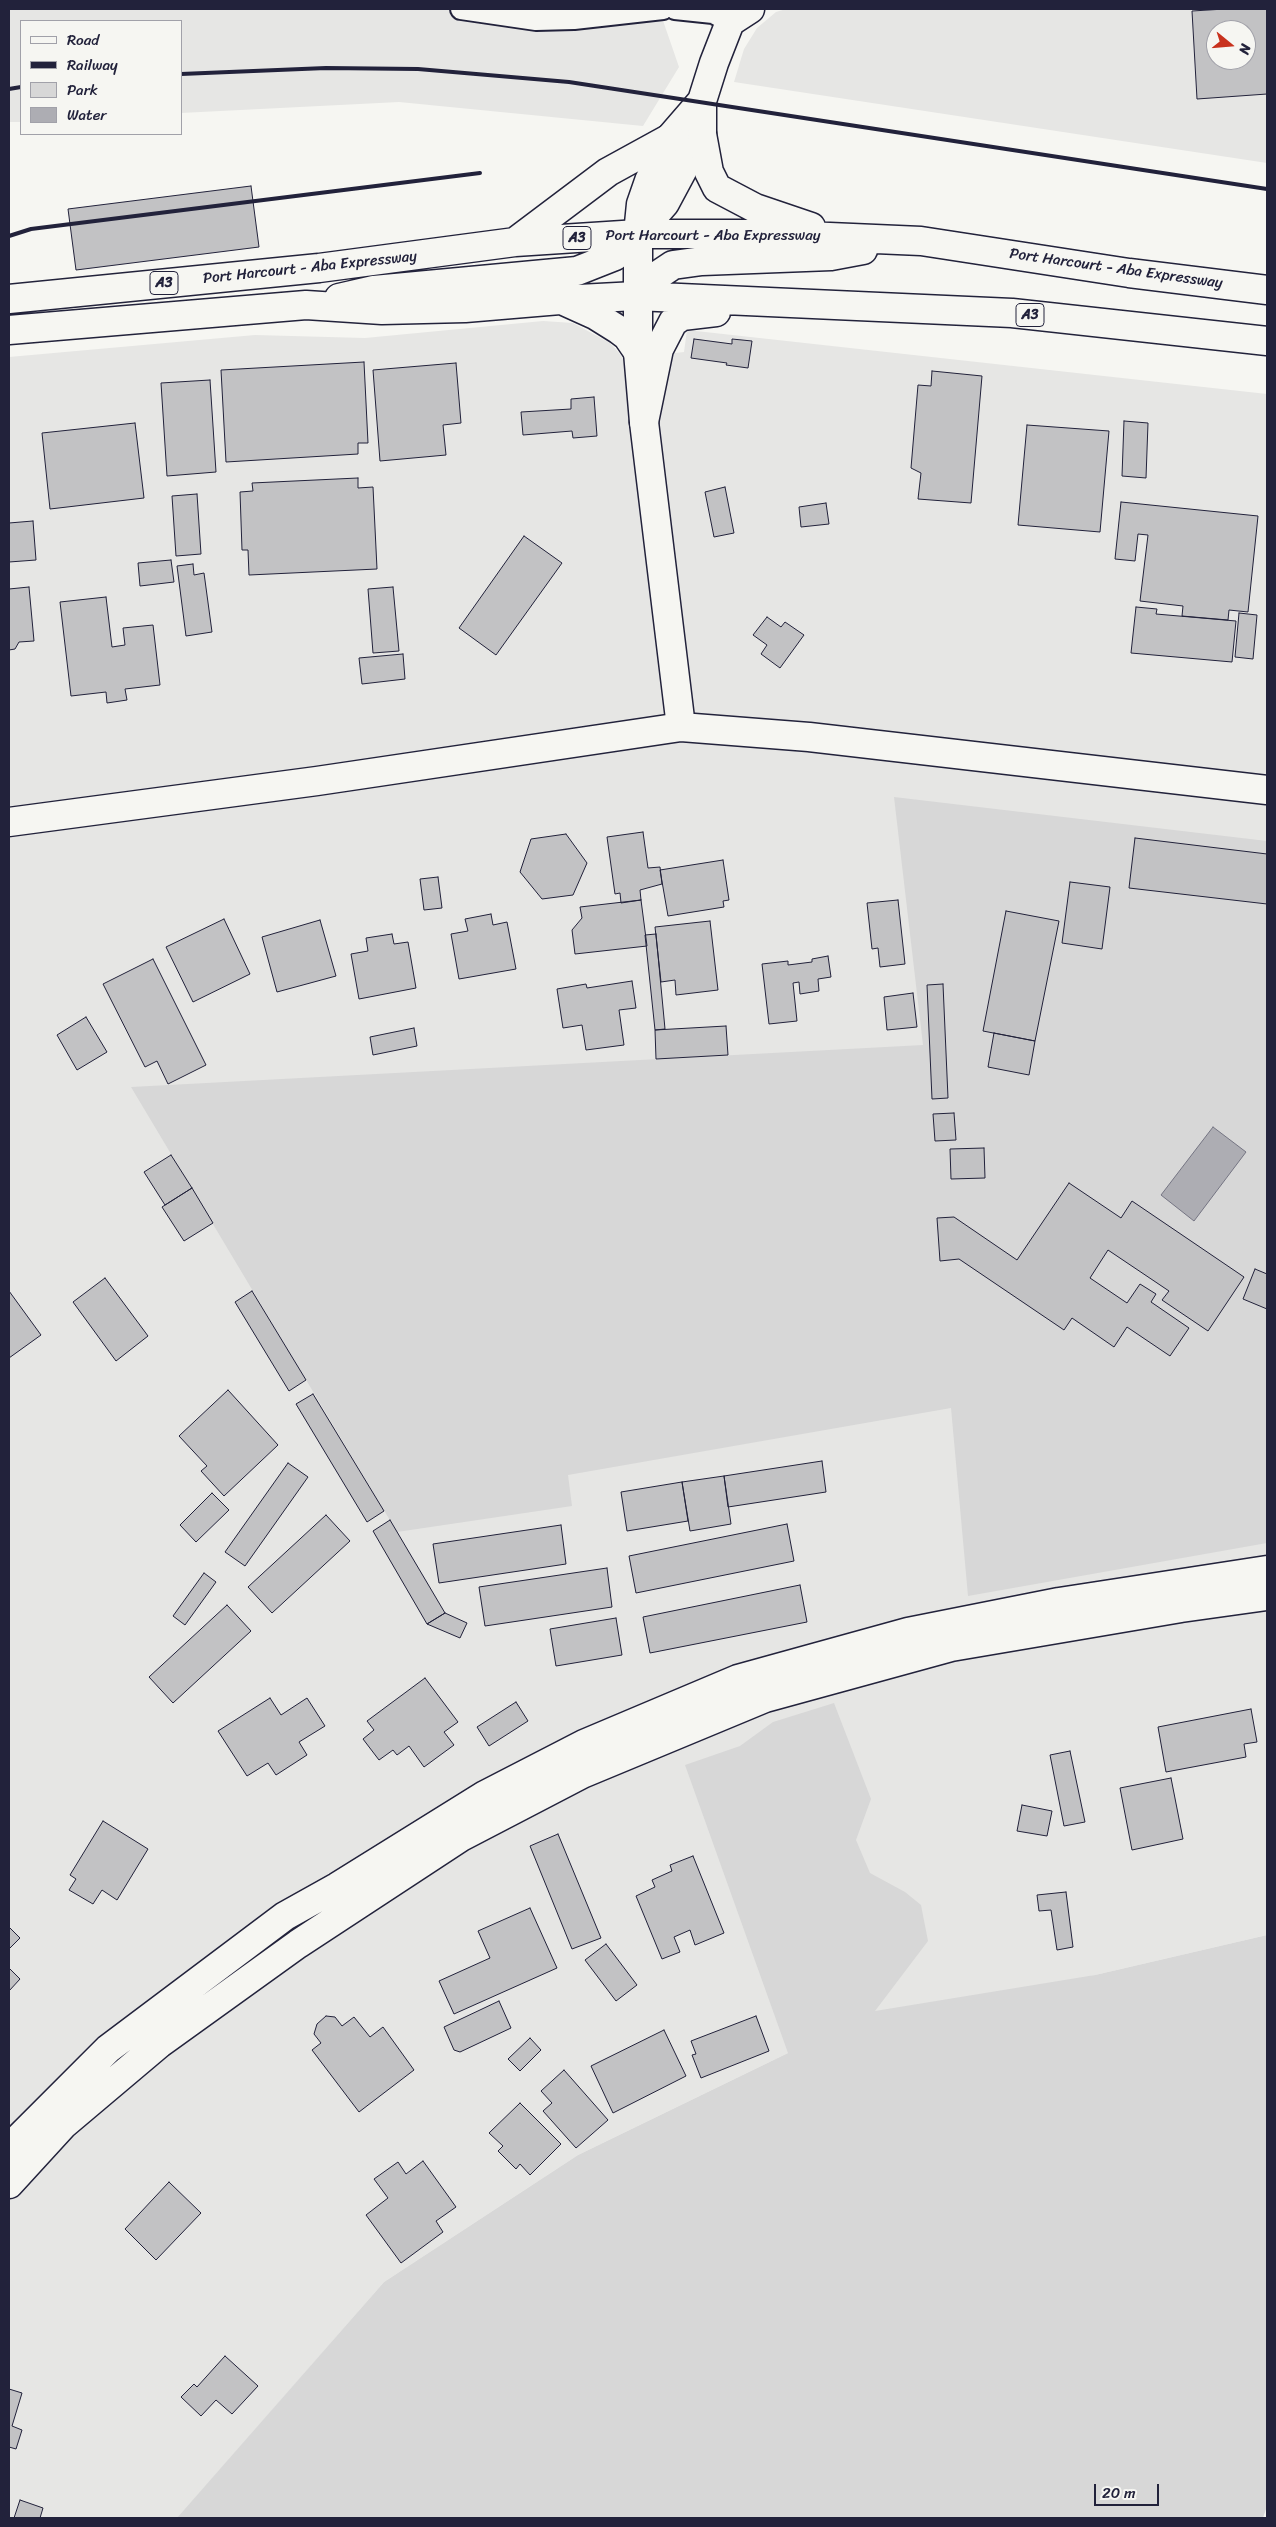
<!DOCTYPE html>
<html>
<head>
<meta charset="utf-8">
<style>
	body { margin:0 }
	#map { position:relative; width:1276px; height:2527px; overflow:hidden; background:#f6f6f2; font-family:Sriracha,sans-serif }
	canvas { display:block }
	.frame { position:absolute; inset:0; border:10px solid #22223b; pointer-events:none }
	.legend { position:absolute; left:20px; top:20px; width:162px; height:115px; box-sizing:border-box; background:#f6f6f2; border:1px solid #a1a1a9; margin:0; padding:6px 9px; list-style:none; font-size:15px; color:#22223b }
	.legend li { display:flex; align-items:center; gap:10px; height:25px }
	.legend b { width:25px; border:1px solid #a1a1a9 }
	.north { position:absolute; left:1206px; top:20px; width:50px; height:50px; box-sizing:border-box; background:#f6f6f2; border:1px solid #a1a1a9; border-radius:50%; rotate:107deg; font-size:14px; font-weight:700; line-height:20px; text-align:center; color:#22223b }
	.north::after { content:''; display:block; margin:auto; width:18px; height:22px; background:#c8321e; clip-path:polygon(50% 0,100% 100%,50% 72%,0 100%) }
	.scale { position:absolute; left:1094px; top:2484px; width:65px; height:22px; box-sizing:border-box; border:2px solid #22223b; border-top:0; padding-left:6px; font-size:15px; line-height:18px; white-space:nowrap; color:#22223b; -webkit-text-stroke:4px #f6f6f2; paint-order:stroke }
</style>
</head>
<body>
<div id="map">
<canvas width="1276" height="2527"></canvas>
<div class="frame"></div>
<ul class="legend">
<li><b style="height:6px;background:#f6f6f2"></b>Road</li>
<li><b style="height:6px;background:#22223b"></b>Railway</li>
<li><b style="height:14px;background:#d7d7d7"></b>Park</li>
<li><b style="height:14px;background:#adadb3"></b>Water</li>
</ul>
<div class="north">N</div>
<div class="scale">20 m</div>
</div>
<script>
const ctx = document.querySelector('canvas').getContext('2d');
ctx.lineJoin = 'round';
function paint(path, color) { ctx.fillStyle = color; ctx.fill(path, 'evenodd'); }
const poly = rows => new Path2D(rows.map(r => 'M' + r).join(''));
function strokePath(path, color, width, dash) { ctx.strokeStyle = color; ctx.lineWidth = width; ctx.lineCap = dash ? 'butt' : 'round'; ctx.setLineDash(dash || []); ctx.stroke(path); }
function drawText(font, color, halo, rows, align = 'center') {
  ctx.font = font + ' Sriracha,sans-serif'; ctx.lineWidth = 4; ctx.setLineDash([]); ctx.textBaseline = 'middle'; ctx.strokeStyle = halo; ctx.fillStyle = color; for (const [text, x, y, turn = 0] of rows) {
    ctx.save(); ctx.translate(x, y); ctx.rotate((+turn || 0) * Math.PI / 180); ctx.textAlign = isNaN(turn) ? turn : align; if (halo) ctx.strokeText(text, 0, 0); ctx.fillText(text, 0, 0); ctx.restore();
  }
}
paint(poly([
	[9,9,659,9,679,67,643,126,399,102,181,113,181,21,21,21,21,122,9,122],
	[786,9,1267,9,1267,163,734,82,744,49,757,28,776,12],
	[1216,30,1246,30,1246,60,1216,60],
	[543,321,573,323,610,343,620,354,623,359,684,352,687,330,1267,394,1267,1935,1095,1975,788,2053,578,2155,384,2282,179,2517,9,2518,9,357,255,335,365,338]
]), '#e6e6e4');
paint(poly([
	[894,797,1267,841,1267,1543,968,1596,951,1408,568,1475,572,1506,397,1532,131,1087,923,1045],
	[834,1703,871,1799,856,1840,870,1873,905,1892,921,1905,928,1941,875,2011,1095,1975,1267,1935,1267,2506,1263,2518,177,2518,384,2282,578,2155,788,2053,685,1765,740,1746,773,1722]
]), '#d7d7d7');
const water = poly([
	[1213,1127,1246,1152,1194,1221,1161,1195,1213,1127]
]);
paint(water, '#adadb3');
strokePath(water, '#757583', 1);
const building = poly([
	[1225,9,1267,9,1267,94,1197,99,1192,11,1225,9],
	[1216,30,1246,30,1246,60,1216,60,1216,30],
	[251,186,259,247,76,270,68,209,251,186],
	[694,339,732,344,732,339,752,341,748,368,726,365,727,363,691,358,694,339],
	[364,362,368,443,358,443,358,454,226,462,221,370,364,362],
	[456,363,461,423,443,425,446,455,380,461,373,370,456,363],
	[932,371,982,376,971,503,918,499,921,473,911,468,918,385,931,386,932,371],
	[210,380,216,472,167,476,161,383,210,380],
	[594,397,597,436,573,438,572,431,523,435,521,412,571,409,571,399,594,397],
	[1124,421,1148,423,1146,478,1122,476,1124,421],
	[135,423,144,498,50,509,42,433,135,423],
	[1027,425,1109,431,1100,532,1018,525,1027,425],
	[358,478,358,488,373,487,377,569,249,575,248,550,242,550,240,492,253,491,252,483,358,478],
	[725,487,734,533,714,537,705,492,725,487],
	[197,494,201,554,176,556,172,496,197,494],
	[1121,502,1258,516,1248,612,1229,610,1228,620,1182,616,1183,606,1140,601,1148,535,1138,534,1135,561,1115,559,1121,502],
	[826,503,829,524,801,527,799,507,826,503],
	[33,521,36,560,9,562,9,523,33,521],
	[524,536,562,563,496,655,459,628,524,536],
	[171,560,174,582,140,586,138,563,171,560],
	[193,564,194,575,204,573,212,632,186,636,177,566,193,564],
	[29,587,34,641,19,642,15,649,9,650,9,589,29,587],
	[393,587,399,651,373,653,368,589,393,587],
	[106,597,112,647,125,645,123,628,153,625,160,685,125,689,127,700,107,703,106,692,71,696,60,602,106,597],
	[1136,607,1157,609,1156,614,1236,621,1232,662,1131,653,1136,607],
	[1239,613,1257,615,1253,659,1235,657,1239,613],
	[767,617,781,627,785,622,804,635,780,668,761,654,767,645,753,635,767,617],
	[403,654,405,679,362,684,359,658,403,654],
	[643,832,648,868,660,867,662,884,640,890,641,900,621,903,620,893,615,894,607,837,643,832],
	[566,834,587,863,573,895,542,899,520,872,531,839,566,834],
	[1135,838,1267,854,1267,904,1129,888,1135,838],
	[723,860,729,900,723,901,724,907,668,916,660,870,723,860],
	[438,877,442,908,424,910,420,879,438,877],
	[1070,882,1110,887,1102,949,1062,943,1070,882],
	[641,900,647,946,575,954,572,930,582,918,580,907,641,900],
	[898,900,905,964,880,967,878,948,872,949,867,903,898,900],
	[1006,911,1059,921,1035,1041,983,1031,1006,911],
	[491,914,493,925,507,922,516,969,459,979,451,934,468,931,465,919,491,914],
	[224,919,250,974,193,1002,166,947,224,919],
	[320,920,336,976,277,992,262,937,320,920],
	[710,921,718,990,676,995,675,980,661,982,655,927,710,921],
	[392,934,394,944,408,942,416,988,359,999,351,954,368,951,366,938,392,934],
	[656,934,665,1029,655,1030,645,935,656,934],
	[828,956,831,977,818,979,819,991,800,994,799,982,793,983,797,1021,769,1024,762,964,788,961,788,965,812,962,812,959,828,956],
	[153,959,206,1065,168,1084,157,1061,145,1067,103,984,153,959],
	[632,981,636,1008,619,1010,624,1045,586,1050,582,1025,563,1028,557,989,586,984,587,988,632,981],
	[943,984,948,1098,932,1099,927,985,943,984],
	[913,993,917,1027,887,1030,884,997,913,993],
	[86,1017,107,1052,77,1070,57,1035,86,1017],
	[726,1026,728,1055,656,1059,655,1030,726,1026],
	[414,1028,417,1046,373,1055,370,1037,414,1028],
	[994,1033,1035,1041,1029,1075,988,1067,994,1033],
	[954,1113,956,1140,935,1141,933,1114,954,1113],
	[984,1148,985,1178,951,1179,950,1149,984,1148],
	[171,1155,192,1188,165,1205,144,1172,171,1155],
	[1069,1183,1121,1218,1132,1201,1244,1277,1208,1331,1162,1300,1169,1291,1108,1250,1090,1278,1127,1303,1140,1284,1156,1294,1151,1302,1189,1328,1170,1356,1127,1327,1114,1347,1072,1318,1064,1330,959,1259,940,1261,937,1218,954,1217,1017,1260,1069,1183],
	[192,1188,213,1223,184,1241,162,1207,192,1188],
	[1255,1269,1267,1274,1267,1309,1243,1299,1255,1269],
	[105,1278,148,1336,116,1361,73,1302,105,1278],
	[9,1291,41,1335,9,1358,9,1291],
	[252,1291,306,1380,289,1391,235,1302,252,1291],
	[228,1390,278,1445,224,1496,201,1471,207,1466,179,1436,228,1390],
	[313,1394,384,1511,367,1522,296,1404,313,1394],
	[822,1461,826,1492,728,1507,724,1476,822,1461],
	[288,1463,308,1477,245,1566,225,1552,288,1463],
	[724,1476,731,1524,690,1531,682,1482,724,1476],
	[682,1482,688,1521,627,1531,621,1492,682,1482],
	[212,1493,229,1510,196,1542,180,1525,212,1493],
	[326,1515,350,1541,272,1613,248,1587,326,1515],
	[390,1520,445,1613,427,1624,373,1531,390,1520],
	[787,1524,794,1561,636,1593,629,1556,787,1524],
	[561,1525,566,1564,439,1583,433,1544,561,1525],
	[607,1568,612,1607,485,1626,479,1587,607,1568],
	[204,1573,216,1582,185,1625,173,1616,204,1573],
	[800,1585,807,1622,650,1653,643,1617,800,1585],
	[227,1605,251,1631,173,1703,149,1677,227,1605],
	[445,1613,467,1623,460,1638,427,1624,445,1613],
	[616,1618,622,1655,556,1666,550,1629,616,1618],
	[425,1678,458,1722,444,1732,454,1745,424,1767,409,1746,397,1755,393,1750,379,1760,363,1739,374,1730,367,1721,425,1678],
	[270,1698,281,1715,307,1698,325,1726,299,1742,307,1755,276,1775,268,1763,247,1776,218,1731,270,1698],
	[516,1702,528,1721,489,1746,477,1727,516,1702],
	[1251,1709,1257,1742,1244,1744,1246,1757,1166,1772,1158,1727,1251,1709],
	[1070,1751,1085,1822,1064,1826,1050,1755,1070,1751],
	[1171,1778,1183,1839,1132,1850,1120,1788,1171,1778],
	[1022,1805,1052,1811,1047,1836,1017,1831,1022,1805],
	[103,1821,148,1849,117,1900,102,1890,93,1904,69,1890,76,1879,70,1875,103,1821],
	[558,1834,601,1938,572,1949,530,1846,558,1834],
	[693,1856,724,1933,695,1945,690,1930,674,1937,680,1952,662,1959,636,1896,655,1887,652,1880,672,1871,670,1865,693,1856],
	[1066,1892,1073,1947,1057,1950,1051,1910,1039,1911,1037,1895,1066,1892],
	[530,1908,557,1968,454,2014,439,1981,490,1958,478,1931,530,1908],
	[9,1927,20,1938,9,1949,9,1927],
	[606,1944,637,1985,616,2001,585,1960,606,1944],
	[9,1968,20,1979,9,1991,9,1968],
	[499,2001,511,2028,460,2052,454,2050,444,2027,499,2001],
	[326,2016,335,2017,342,2026,354,2017,370,2037,383,2027,414,2070,359,2112,312,2050,321,2043,314,2034,317,2024,326,2016],
	[756,2016,769,2051,701,2078,692,2055,696,2054,691,2041,756,2016],
	[664,2030,686,2076,613,2113,591,2066,664,2030],
	[530,2038,541,2050,520,2071,508,2059,530,2038],
	[564,2070,608,2120,576,2148,543,2111,552,2103,541,2091,564,2070],
	[520,2103,561,2144,530,2175,520,2164,516,2169,498,2151,503,2146,489,2133,520,2103],
	[423,2161,456,2207,436,2221,443,2232,401,2263,366,2215,388,2198,374,2179,398,2162,406,2174,423,2161],
	[169,2182,201,2213,156,2260,125,2229,169,2182],
	[225,2356,258,2386,232,2414,216,2400,201,2416,181,2397,194,2384,197,2387,225,2356],
	[9,2389,22,2393,12,2426,22,2430,16,2449,9,2447,9,2389],
	[20,2500,43,2508,40,2518,14,2518,20,2500]
]);
paint(building, '#c2c2c4');
strokePath(building, '#22223b', 1);
const street = poly([
	[461,9,536,20,574,19,663,9],
	[675,9,713,13,730,22]
]);
const secondary = poly([
	[638,234,665,203,702,134,702,101,714,63,730,22,750,9],
	[681,727,644,422,638,352,638,234,641,204,649,181,670,138,702,101],
	[9,822,317,781,681,727,809,737,1267,790],
	[9,2148,108,2049,285,1916,337,1887,485,1795,584,1744,738,1679,908,1632,1059,1602,1267,1570],
	[9,2184,63,2125,159,2044,298,1944,461,1837,582,1774,765,1698,951,1647,1181,1608,1267,1596]
]);
const highway = poly([
	[702,134,709,172,717,188,755,208,811,227],
	[515,242,608,172,670,138],
	[636,296,658,275,673,265,702,261,831,256,863,250],
	[339,298,374,290,577,271,615,256,638,234],
	[9,299,319,268,515,242,638,234,761,234,921,241,1129,273,1267,290],
	[564,301,595,315,619,330,627,336,638,352],
	[9,330,306,305,382,310,465,308,560,300,636,296,1012,313,1267,341],
	[644,422,659,349,673,322,682,316,716,312]
]);
strokePath(street, '#22223b', 24);
strokePath(secondary, '#22223b', 31);
strokePath(highway, '#22223b', 31);
strokePath(street, '#f6f6f2', 20);
strokePath(secondary, '#f6f6f2', 28);
strokePath(highway, '#f6f6f2', 28);
strokePath(poly([
	[181,74,326,68,418,69,569,82,1267,189],
	[9,89,21,87],
	[9,236,31,229,480,173]
]), '#22223b', 4);
for (const [x, y, w] of [
	[577,238,28],
	[164,283,28],
	[1030,315,28]
]) { const box = new Path2D(); box.roundRect(x - w / 2, y - 11.5, w, 23, 4); ctx.fillStyle = '#f6f6f2'; ctx.fill(box); strokePath(box, '#22223b', 1); }
drawText('bold 14px', '#22223b', null, [
	["A3",577,238],
	["A3",164,283],
	["A3",1030,315]
]);
drawText('15px', '#22223b', '#f6f6f2', [
	["Port Harcourt - Aba Expressway",713,236],
	["Port Harcourt - Aba Expressway",310,268,-6],
	["Port Harcourt - Aba Expressway",1116,269,8]
]);
</script>
</body>
</html>
